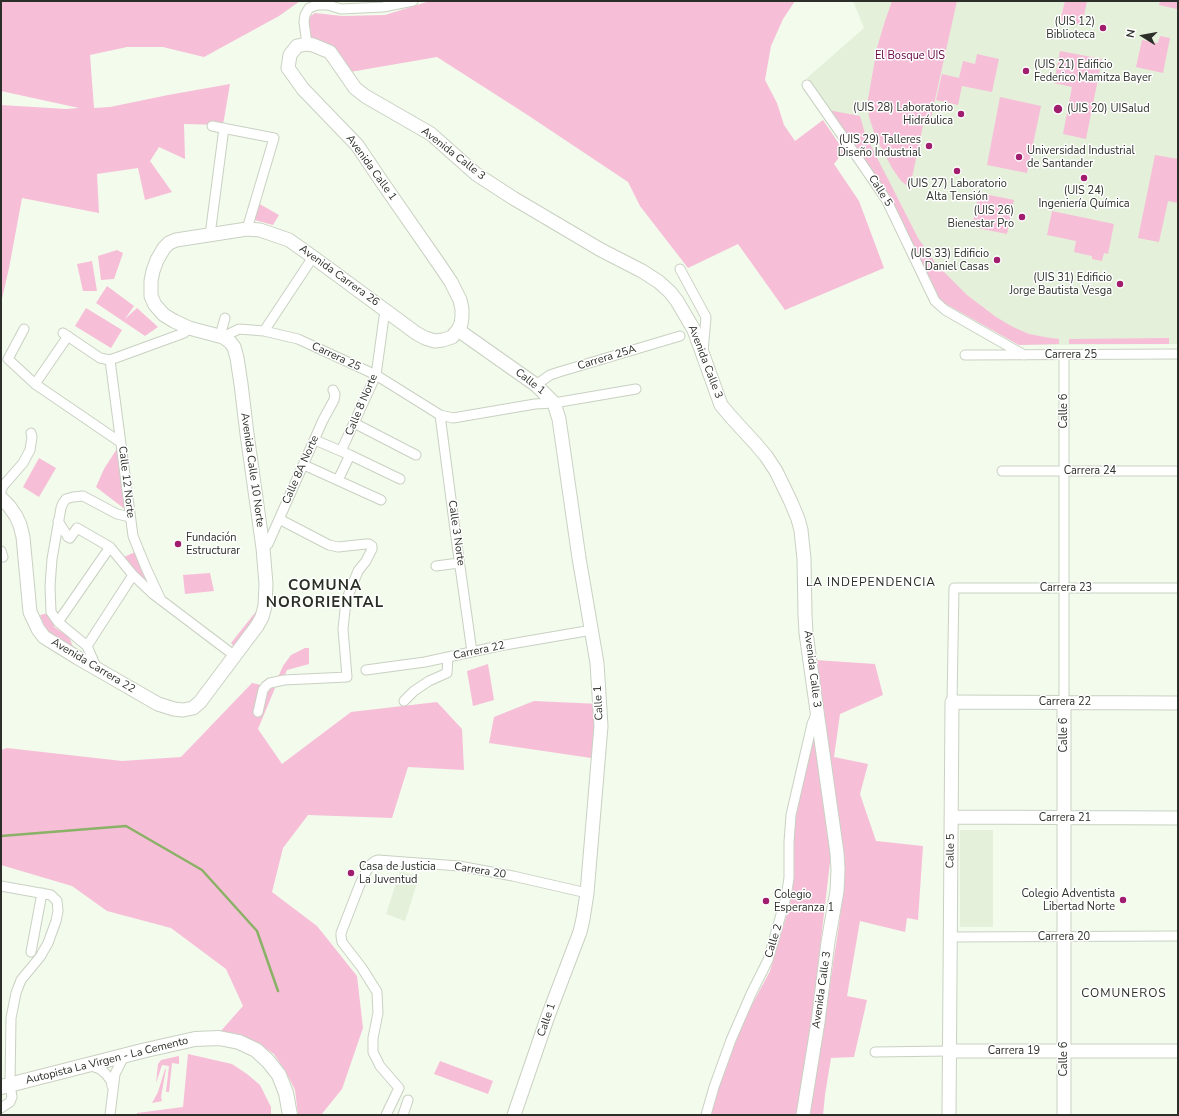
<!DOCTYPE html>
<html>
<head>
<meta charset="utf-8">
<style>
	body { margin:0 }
	#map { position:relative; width:1179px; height:1116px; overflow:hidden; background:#f2fbec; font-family:"Nunito Sans",sans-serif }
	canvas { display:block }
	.frame { position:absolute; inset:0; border:2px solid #2c2f29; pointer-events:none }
	.north { position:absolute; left:1123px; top:16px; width:40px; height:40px; -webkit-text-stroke:3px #fff; paint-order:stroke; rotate:281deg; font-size:11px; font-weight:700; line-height:16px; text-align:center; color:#2c2f29 }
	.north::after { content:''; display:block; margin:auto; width:14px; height:18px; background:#2c2f29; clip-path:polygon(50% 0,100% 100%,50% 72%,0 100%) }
</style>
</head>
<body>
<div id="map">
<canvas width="1179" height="1116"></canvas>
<div class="frame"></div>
<div class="north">N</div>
</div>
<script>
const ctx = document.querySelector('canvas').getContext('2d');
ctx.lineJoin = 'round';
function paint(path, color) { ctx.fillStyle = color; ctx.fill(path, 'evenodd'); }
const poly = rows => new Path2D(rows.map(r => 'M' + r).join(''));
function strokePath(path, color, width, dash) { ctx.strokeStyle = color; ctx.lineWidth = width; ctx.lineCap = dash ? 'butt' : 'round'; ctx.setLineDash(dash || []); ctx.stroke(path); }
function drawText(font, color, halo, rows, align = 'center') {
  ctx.font = font + ' "Nunito Sans",sans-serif'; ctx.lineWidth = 3; ctx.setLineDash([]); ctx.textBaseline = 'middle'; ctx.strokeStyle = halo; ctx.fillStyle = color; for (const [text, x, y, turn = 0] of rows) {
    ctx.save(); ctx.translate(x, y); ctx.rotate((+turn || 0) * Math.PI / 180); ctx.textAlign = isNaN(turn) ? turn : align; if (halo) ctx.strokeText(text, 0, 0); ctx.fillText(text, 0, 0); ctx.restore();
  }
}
paint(poly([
	[853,1,1178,1,1178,344,1019,345,937,299,893,205,807,78,864,28],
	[960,830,993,830,993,927,960,927],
	[400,871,419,877,405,921,386,914]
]), '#e4f0da');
paint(poly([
	[1,1,300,1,279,16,204,57,163,47,127,47,90,55,94,108,110,107,168,95,230,84,223,125,184,124,185,159,159,147,150,161,172,192,145,200,138,168,97,174,99,213,22,198,9,268,1,303,1,105,66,109,79,108,1,91,2,44,1,44],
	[430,1,795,1,783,19,771,46,765,80,777,103,784,125,795,141,823,120,844,151,834,164,859,201,884,268,785,310,738,244,688,268,640,206,628,182,526,114,437,57,350,72,328,44,310,37,308,18,315,13,342,16,385,15],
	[892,1,957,1,930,122,924,121,910,187,906,185,901,181,892,168,876,138,869,117,868,99,877,48,884,24],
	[1065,1,1087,1,1082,25,1060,21],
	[1160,1,1178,1,1177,9,1159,5],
	[1160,36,1170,38,1163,73,1136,67,1142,40,1158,43],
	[1060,51,1102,59,1086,139,1063,134,1072,87,1054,83],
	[977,54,999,59,992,92,962,86,958,105,936,100,942,74,959,78,963,61,975,64],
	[1000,97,1041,106,1027,173,987,165],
	[828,110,860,116,865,134,918,238,936,264,967,295,996,317,1013,327,1029,334,1050,338,1059,339,1059,344,1019,345,937,299,893,205],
	[1155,155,1178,159,1178,203,1168,201,1159,242,1138,238],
	[979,193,1014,200,1007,234,972,227],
	[256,202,279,215,273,225,251,219],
	[1052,211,1114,224,1108,254,1104,253,1102,261,1092,259,1092,256,1074,252,1076,241,1047,235],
	[117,250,123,253,114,279,101,280,98,256],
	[92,261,97,291,83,291,77,264],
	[107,286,134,306,125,319,137,308,158,327,145,336,96,303],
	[86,308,122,330,111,348,75,326],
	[1169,338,1169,344,1069,344,1069,339],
	[118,447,126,510,96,487,104,469],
	[39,458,56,468,39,497,23,487],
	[135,552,141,569,150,589,124,557],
	[210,573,214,591,185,594,183,575],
	[258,609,256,620,235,648,231,643],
	[49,613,54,620,54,627,69,637,74,649,52,636,44,625,40,615],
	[305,648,309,648,309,664,287,670,284,677,278,677,283,666,291,655],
	[815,660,875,664,883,695,840,714,834,757,868,764,860,794,876,841,923,846,918,920,907,918,905,932,860,921,847,996,867,1000,854,1057,831,1058,825,1095,823,1115,810,1115,839,925,844,885,845,860],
	[488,664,494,700,473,706,467,671],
	[252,683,275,688,258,729,282,764,351,712,437,702,462,729,464,770,408,767,392,818,308,815,283,848,272,892,317,926,357,976,363,1028,342,1089,321,1115,298,1115,295,1090,286,1072,274,1054,259,1044,220,1032,243,1006,226,969,171,928,107,911,72,886,1,865,1,750,7,748,122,761,181,757],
	[534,701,600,704,598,759,489,743,494,717],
	[815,728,831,854,811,1025,797,1115,710,1115,716,1096,730,1053,745,1018,770,971,790,904,793,885,793,834,795,818],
	[188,1054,232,1064,247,1074,260,1085,271,1107,271,1115,137,1115,137,1113,183,1107],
	[179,1056,179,1064,172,1063,169,1092,166,1092,169,1066,162,1065,156,1083,158,1064,161,1060],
	[440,1061,493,1081,488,1094,434,1074],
	[165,1069,166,1069,161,1097,162,1101,152,1103,158,1092]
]), '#f7bed8');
strokePath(poly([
	[1,836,126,826,202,870,257,931,278,991]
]), '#8ab166', 2.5);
const street = poly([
	[307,44,304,22,305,15,309,8,317,5,328,5,341,9,383,7,413,1],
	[807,85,862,164,887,201,935,301,945,310,1024,355],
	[212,126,274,138,247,229],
	[210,235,224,128],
	[680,269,706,317,703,352],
	[24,329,8,359,35,384,120,442],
	[264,331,313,257],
	[63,333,100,358,110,360,184,333,189,328],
	[220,336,225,318],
	[223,337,239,329,264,331,298,339,376,375,440,415,453,418,535,404,554,403,636,389],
	[965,355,1178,354],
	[110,360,133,536,146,568,161,600],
	[35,384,68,336],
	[536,385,550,375,559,372,680,336],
	[440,415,457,545,472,652],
	[354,423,416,455],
	[315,440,350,455,400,479],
	[341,451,376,375,385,310],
	[304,465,381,500],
	[1002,471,1178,471],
	[338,480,350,455],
	[1,491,3,486,23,463,30,450,32,437,31,433],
	[58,521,68,537,70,538,77,528,110,547,133,575,153,594,235,656],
	[263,548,268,544,323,420,334,400,335,394,333,390],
	[1,551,3,557],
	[436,566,459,563],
	[58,622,110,547],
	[87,646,133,575],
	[97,669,87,646,58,622,51,612,50,586,52,559,61,508,63,503,66,499,73,497,83,496,117,514,130,517],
	[366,670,425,662,499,646,592,630],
	[404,701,414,691,429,681,447,673,448,657],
	[952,702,954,588,1178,588],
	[1064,702,1064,355],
	[258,712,263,690,266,686,270,683,284,680,347,677,343,629,345,610,348,596,358,571,366,561,372,549,372,546,369,544,366,544,338,547,329,545,279,519],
	[1,886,51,895,57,901,58,911,56,921,48,943,40,957,21,980,16,993,11,1018,10,1085,12,1097,10,1102,1,1108],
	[950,937,1178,936],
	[31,952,42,893],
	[875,1052,949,1051],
	[89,1065,100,1069,106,1074,111,1081,112,1086],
	[110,1115,115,1074,122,1060,127,1055],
	[386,1115,399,1088,380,1066,373,1052,373,1038,378,1013,377,992,362,968,342,942,341,936,341,933,360,884,369,866,375,861,378,860,459,866,513,876,587,893],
	[403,1115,408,1100],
	[706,1115,714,1087,731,1040,751,994,768,960,786,897,789,878,789,842,791,815,812,724,816,714]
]);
const secondary = poly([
	[458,330,536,385,554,403,559,419,579,558,597,663,601,726,587,893,583,919,580,932,548,1016,514,1115],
	[1,498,9,506,16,516,20,525,23,537,30,612,38,629,44,637,78,658,158,704,174,709,183,710,193,708,200,702,257,626,262,617,265,606,266,584,263,548,247,434,241,384,237,358,234,347,230,342,223,337,189,328,174,321,164,315,155,305,151,296,151,281,153,271,157,260,164,248,169,243,176,240,247,229,260,230,289,240,313,257,416,333,425,338,435,341,443,340,452,337,458,330,461,324,462,317,462,309,460,300,451,282,441,267,382,182,357,145,303,89,288,68,290,55,297,46,307,44,313,45,330,52,355,88,365,96,431,134,476,174,513,198,601,250,642,271,659,282,670,292,677,301,694,330,721,405,732,418,755,443,766,456,776,471,791,502,798,519,801,530,804,559,805,615,806,633,837,853,838,869,837,891,828,942,818,1022,803,1115],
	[1064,702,1064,1115],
	[951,817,1178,818],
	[949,1051,1178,1051],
	[949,1115,952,702,1178,703]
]);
const primary = poly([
	[1,1087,146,1050,195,1039,219,1038,239,1042,256,1050,268,1061,279,1075,286,1093,290,1115]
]);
strokePath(street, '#c9d1c2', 11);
strokePath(secondary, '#c9d1c2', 15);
strokePath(primary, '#c9d1c2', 16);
strokePath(street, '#fff', 9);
strokePath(secondary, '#fff', 13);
strokePath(primary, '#fff', 14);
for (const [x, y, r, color] of [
	[1103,28,4,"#a01e6d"],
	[1026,71,4,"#a01e6d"],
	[1058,109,5,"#a01e6d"],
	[961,114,4,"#a01e6d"],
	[929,146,4,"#a01e6d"],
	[1019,157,4,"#a01e6d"],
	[957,171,4,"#a01e6d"],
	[1084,178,4,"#a01e6d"],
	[1022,217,4,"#a01e6d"],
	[997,260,4,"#a01e6d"],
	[1120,284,4,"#a01e6d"],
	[178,544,4,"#a01e6d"],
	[351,873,4,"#a01e6d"],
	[1123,900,4,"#a01e6d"],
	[766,901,4,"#a01e6d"]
]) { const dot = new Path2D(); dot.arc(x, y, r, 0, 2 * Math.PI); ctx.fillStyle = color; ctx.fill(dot); strokePath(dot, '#fff', 1.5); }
drawText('11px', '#2c2f29', '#fff', [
	["(UIS 12)",1095,22],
	["Biblioteca",1095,35],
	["(UIS 21) Edificio",1034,65,"left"],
	["Federico Mamitza Bayer",1034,78,"left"],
	["(UIS 28) Laboratorio",953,108],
	["Hidráulica",953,121],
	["(UIS 20) UISalud",1067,109,"left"],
	["(UIS 29) Talleres",921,140],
	["Diseño Industrial",921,153],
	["Universidad Industrial",1027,151,"left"],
	["de Santander",1027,164,"left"],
	["(UIS 27) Laboratorio",957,184,"center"],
	["Alta Tensión",957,197,"center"],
	["(UIS 24)",1084,191,"center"],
	["Ingeniería Química",1084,204,"center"],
	["(UIS 26)",1014,211],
	["Bienestar Pro",1014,224],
	["(UIS 33) Edificio",989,254],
	["Daniel Casas",989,267],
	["(UIS 31) Edificio",1112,278],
	["Jorge Bautista Vesga",1112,291],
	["Fundación",186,538,"left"],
	["Estructurar",186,551,"left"],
	["Casa de Justicia",359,867,"left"],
	["La Juventud",359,880,"left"],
	["Colegio Adventista",1115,894],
	["Libertad Norte",1115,907],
	["Colegio",774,895,"left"],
	["Esperanza 1",774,908,"left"]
], 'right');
drawText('11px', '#640041', '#fff', [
	["El Bosque UIS",910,56]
]);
drawText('11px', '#2c2f29', '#fff', [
	["Avenida Calle 3",453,154,38],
	["Avenida Calle 1",371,168,54],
	["Calle 5",880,191,58],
	["Avenida Carrera 26",339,276,36],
	["Carrera 25",1071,355],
	["Carrera 25",336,357,25],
	["Carrera 25A",607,358,-17],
	["Avenida Calle 3",705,362,69],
	["Calle 1",530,382,38],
	["Calle 8 Norte",362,405,-67],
	["Calle 6",1064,411,-90],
	["Avenida Calle 10 Norte",252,470,82],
	["Calle 8A Norte",301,470,-66],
	["Carrera 24",1090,471],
	["Calle 12 Norte",126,482,83],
	["Calle 3 Norte",456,533,82],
	["Carrera 23",1066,588],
	["Carrera 22",479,651,-12],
	["Avenida Carrera 22",93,666,31],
	["Avenida Calle 3",812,669,83],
	["Carrera 22",1065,702],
	["Calle 1",599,703,-93],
	["Calle 6",1064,735,-90],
	["Carrera 21",1065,818],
	["Calle 5",951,851,-89],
	["Carrera 20",480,871,9],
	["Carrera 20",1064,937],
	["Calle 2",774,941,-73],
	["Avenida Calle 3",822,990,-82],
	["Calle 1",547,1020,-71],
	["Carrera 19",1014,1051],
	["Calle 6",1064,1059,-90],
	["Autopista La Virgen - La Cemento",107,1061,-14]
]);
ctx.letterSpacing = '1px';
drawText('12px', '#292f24', '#fff', [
	["LA INDEPENDENCIA",871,583],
	["COMUNEROS",1124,994]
]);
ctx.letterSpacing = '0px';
ctx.letterSpacing = '1px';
drawText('bold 15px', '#292f24', '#fff', [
	["COMUNA",325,586],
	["NORORIENTAL",325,603]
]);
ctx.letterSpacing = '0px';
</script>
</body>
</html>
